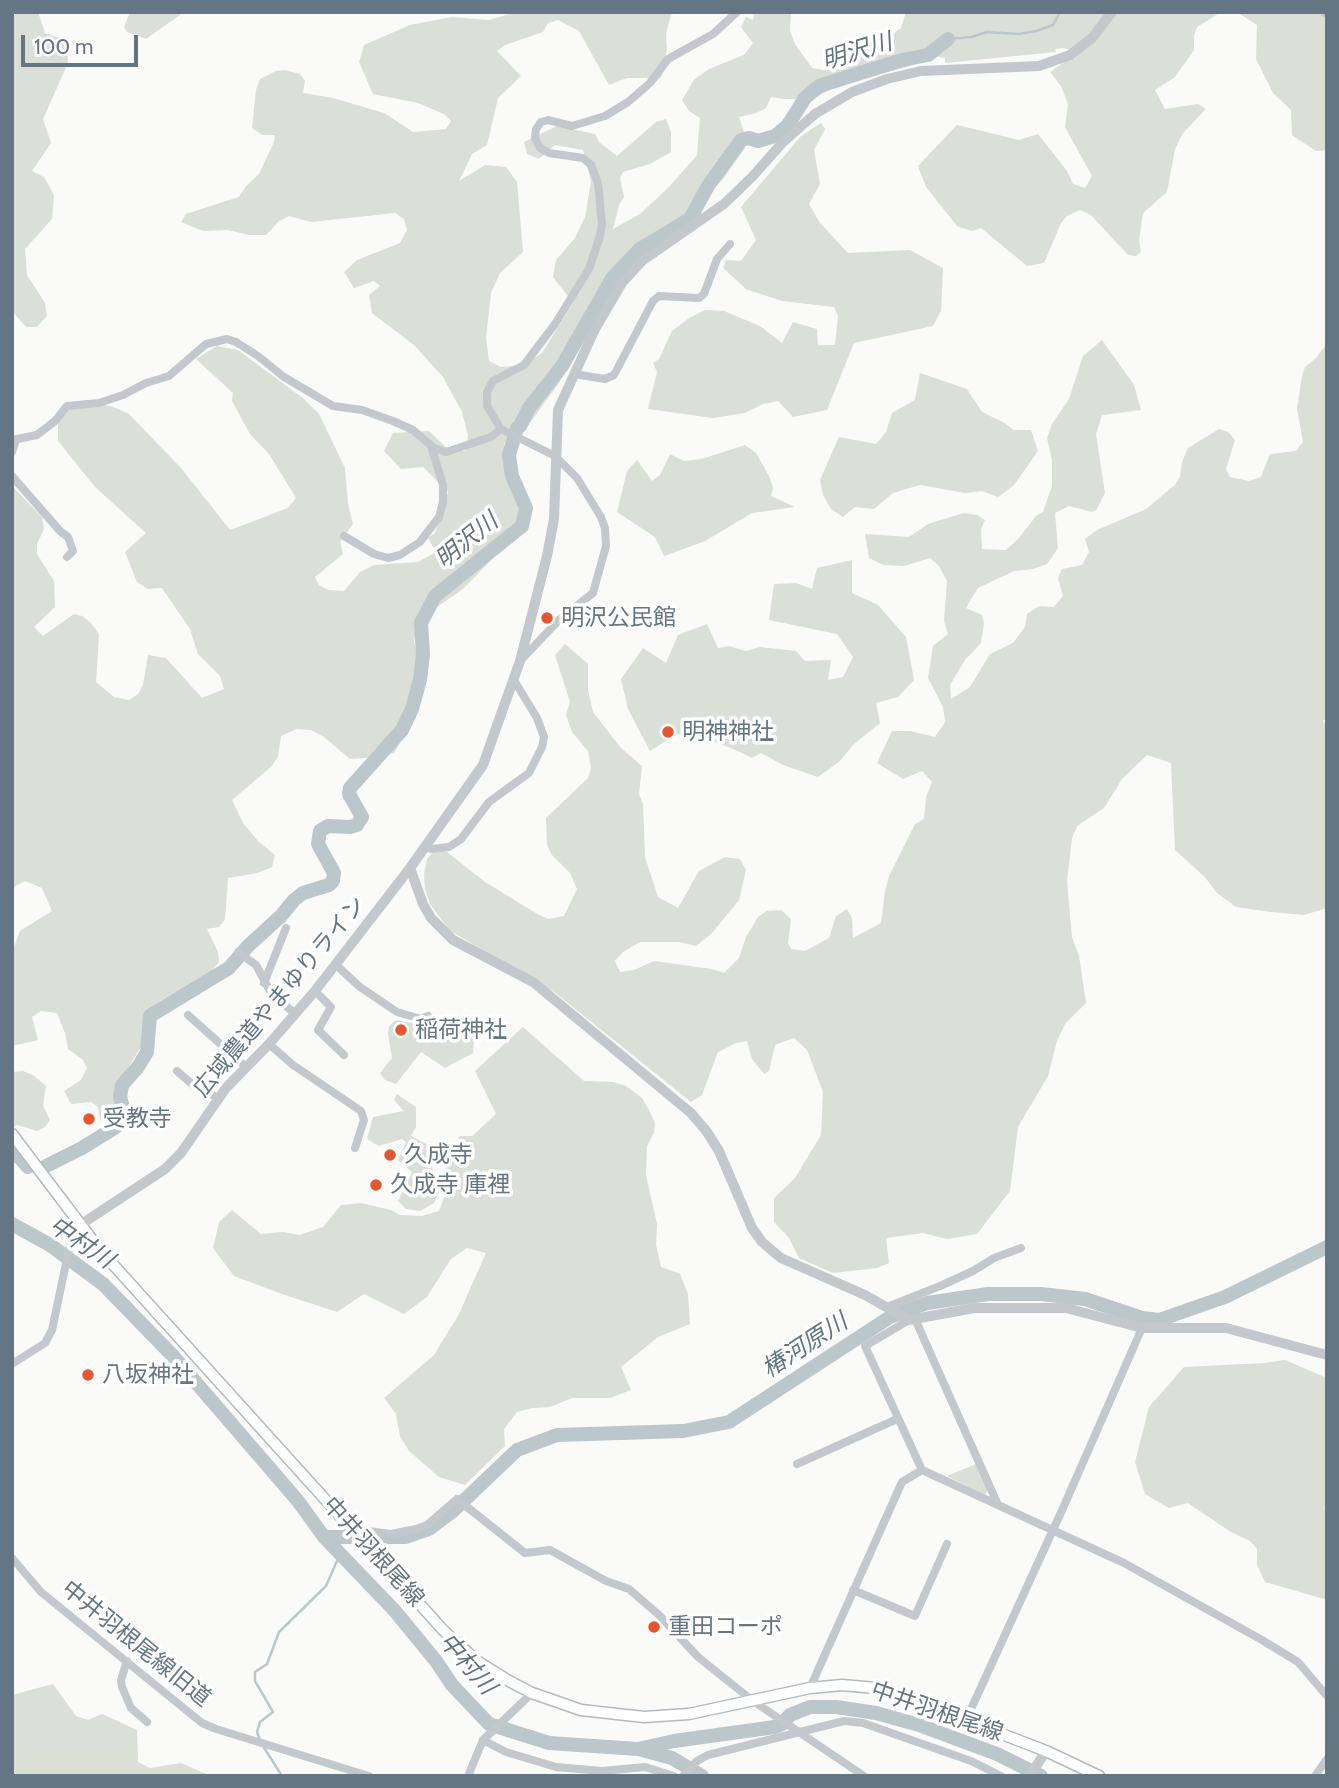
<!DOCTYPE html>
<html>
<head>
<meta charset="utf-8">
<style>
	body { margin:0 }
	#map { position:relative; width:1339px; height:1788px; overflow:hidden; background:#fafaf8; font-family:Cabin,sans-serif }
	canvas { display:block }
	.frame { position:absolute; inset:0; border:14px solid #657683; pointer-events:none }
	.scale { position:absolute; left:21px; top:35px; width:117px; height:32px; box-sizing:border-box; border:4px solid #657683; border-top:0; padding-left:9px; font-size:21px; line-height:24px; white-space:nowrap; color:#657683; -webkit-text-stroke:5px #fff; paint-order:stroke }
</style>
</head>
<body>
<div id="map">
<canvas width="1339" height="1788"></canvas>
<div class="frame"></div>
<div class="scale">100 m</div>
</div>
<script>
const ctx = document.querySelector('canvas').getContext('2d');
ctx.lineJoin = 'round';
function paint(path, color) { ctx.fillStyle = color; ctx.fill(path, 'evenodd'); }
const poly = rows => new Path2D(rows.map(r => 'M' + r).join(''));
function strokePath(path, color, width, dash) { ctx.strokeStyle = color; ctx.lineWidth = width; ctx.lineCap = dash ? 'butt' : 'round'; ctx.setLineDash(dash || []); ctx.stroke(path); }
function drawText(font, color, halo, rows, align = 'center') {
  ctx.font = font + ' Cabin,"Noto Sans JP",sans-serif'; ctx.lineWidth = 7; ctx.setLineDash([]); ctx.textBaseline = 'middle'; ctx.strokeStyle = halo; ctx.fillStyle = color; for (const [text, x, y, turn = 0] of rows) {
    ctx.save(); ctx.translate(x, y); ctx.rotate((+turn || 0) * Math.PI / 180); ctx.textAlign = isNaN(turn) ? turn : align; if (halo) ctx.strokeText(text, 0, 0); ctx.fillText(text, 0, 0); ctx.restore();
  }
}
paint(poly([
	[12,12,38,12,45,33,62,39,67,48,68,63,43,119,51,143,32,171,44,177,54,195,52,219,25,249,27,275,45,303,47,316,37,327,26,327,12,311],
	[130,12,184,12,146,39,127,32,124,27],
	[517,12,675,12,671,15,666,34,667,49,661,78,627,78,609,85,579,31,558,20,548,23,543,32,505,45,497,51,521,76,498,98,487,145,472,154,459,181,485,165,506,167,517,182,523,252,500,273,491,293,486,338,489,361,501,367,524,365,542,353,573,303,553,277,556,260,575,238,585,217,591,182,583,150,555,145,539,159,527,154,524,142,557,126,595,134,599,142,617,156,656,122,666,119,671,132,671,152,650,164,623,172,620,178,624,197,619,205,613,229,640,214,670,186,697,155,700,118,689,111,682,100,694,80,709,69,744,55,753,43,741,27,746,17,753,20,755,12,791,12,790,31,795,44,812,68,823,70,865,54,901,28,906,12,1221,12,1197,27,1194,36,1194,50,1175,77,1155,90,1165,109,1198,104,1206,109,1183,133,1175,149,1167,192,1143,213,1139,240,1141,252,1136,256,1128,255,1091,215,1080,210,1067,216,1061,223,1044,263,1027,266,981,228,972,231,957,226,926,187,918,166,957,125,1019,140,1038,134,1067,171,1073,184,1085,188,1092,176,1065,127,1068,104,1061,86,1050,72,1079,52,1063,48,1055,49,1056,52,945,63,945,58,928,55,910,66,837,86,813,99,783,99,771,97,766,108,756,113,739,117,744,132,745,148,724,178,708,193,691,222,642,254,620,278,559,383,524,431,504,443,520,515,508,543,463,589,418,620,414,642,425,678,416,714,394,753,366,758,350,759,324,737,311,730,297,729,281,736,278,756,272,766,232,800,243,823,258,841,275,855,272,867,257,873,228,878,225,919,219,927,207,929,218,952,219,962,212,971,144,1013,141,1047,118,1083,116,1114,109,1124,100,1120,98,1107,91,1102,71,1104,64,1091,81,1080,87,1068,83,1060,68,1049,65,1033,57,1013,41,1011,32,1017,38,1040,12,1046,12,952,20,931,52,911,42,888,25,881,12,888,12,486,42,517,44,529,37,544,37,554,54,581,55,607,34,627,43,636,74,614,82,616,90,622,99,634,96,682,114,697,129,700,138,694,143,685,148,655,166,658,202,698,224,689,220,676,198,654,190,629,162,588,148,589,137,582,125,552,146,533,95,487,58,441,58,417,80,403,111,406,129,414,181,468,230,530,288,508,296,498,269,454,250,434,232,401,233,393,196,359,217,346,238,350,304,399,319,414,345,468,348,504,353,524,340,542,343,554,315,577,319,585,328,590,344,591,360,572,374,565,418,562,436,552,428,538,435,533,448,492,423,467,401,469,384,451,393,433,429,431,450,451,466,451,468,435,462,412,443,377,415,346,372,313,369,295,380,286,374,281,354,288,344,272,357,260,400,243,407,230,404,219,395,213,311,222,289,216,279,221,266,235,249,235,228,230,203,231,181,222,186,214,239,197,246,186,259,174,274,142,275,135,262,135,252,128,256,90,260,79,276,71,285,70,300,74,305,81,303,93,333,98,384,113,413,132,446,129,451,121,444,114,418,103,373,94,359,62,364,45,410,25,452,17,489,20],
	[1237,12,1327,12,1327,150,1316,151,1292,135,1291,110,1273,93,1256,59,1257,25],
	[821,123,825,129,814,150,820,184,809,204,820,223,848,253,910,250,943,268,941,311,933,326,854,343,827,410,793,417,778,401,763,404,745,413,713,418,648,409,657,372,653,363,659,359,672,331,689,318,705,310,724,311,760,326,782,343,793,322,817,329,818,345,835,345,838,316,834,307,782,301,746,289,723,268,726,260,741,261,756,240,741,207,801,136],
	[1102,340,1134,385,1141,410,1102,415,1096,434,1105,493,1097,509,1092,512,1069,506,1055,513,1058,548,1047,564,1033,569,1014,571,978,588,966,608,982,615,984,623,981,643,965,660,950,685,951,699,970,687,990,654,1013,643,1025,627,1027,614,1039,606,1054,607,1063,596,1058,578,1062,569,1082,565,1089,552,1085,539,1097,530,1146,509,1175,485,1180,477,1182,462,1188,448,1219,429,1228,432,1235,440,1226,469,1230,477,1249,481,1261,477,1270,454,1296,451,1303,442,1297,409,1302,376,1305,367,1316,358,1327,343,1327,718,1323,721,1327,728,1327,908,1304,915,1271,912,1236,907,1216,892,1205,877,1175,850,1171,763,1147,755,1122,779,1104,808,1077,826,1072,838,1067,881,1072,937,1079,956,1086,1003,1065,1024,1057,1041,1048,1076,1018,1127,1010,1191,977,1234,947,1239,923,1233,886,1238,889,1263,877,1268,833,1273,799,1258,789,1238,774,1222,774,1198,795,1178,821,1135,823,1092,807,1050,794,1038,775,1045,769,1071,764,1074,752,1059,747,1041,736,1043,718,1052,702,1095,691,1102,554,992,449,930,430,904,425,889,424,874,427,859,434,851,447,852,485,882,539,915,548,919,564,916,577,889,570,873,552,855,547,845,546,818,588,778,591,768,588,751,572,732,566,715,570,702,555,655,565,644,588,664,588,690,593,712,621,748,642,766,639,794,643,804,645,857,658,897,678,908,699,871,725,857,740,859,746,870,739,900,712,933,696,946,679,942,640,942,623,952,615,961,620,972,634,970,654,961,712,969,724,973,739,958,746,937,758,917,767,911,781,910,791,919,788,943,791,949,805,951,829,938,836,916,847,909,852,918,853,938,881,923,885,891,889,876,915,824,924,819,926,797,932,782,922,771,903,779,877,763,892,731,910,731,935,737,945,722,943,707,928,678,933,646,948,634,944,621,947,581,939,566,930,558,904,566,883,565,869,558,865,534,909,537,928,524,964,513,977,515,985,520,981,529,982,549,1006,550,1019,538,1036,516,1043,512,1052,486,1052,460,1047,438,1052,424,1069,399,1083,356],
	[920,373,967,389,982,412,1003,422,1014,430,1031,430,1038,451,1014,485,998,497,982,491,965,493,920,485,893,493,874,509,855,507,843,517,831,509,823,495,820,480,839,437,876,444,886,432,892,413,915,400],
	[745,445,756,453,770,478,773,488,771,496,795,507,752,513,705,541,664,556,655,537,617,512,627,471,637,460,652,481,660,475,670,454,684,461,702,459],
	[852,560,852,593,878,605,906,637,914,680,898,697,876,703,880,723,853,745,840,761,818,777,783,765,761,753,752,758,729,747,700,738,677,734,650,751,628,709,621,679,643,648,666,663,678,635,707,624,718,648,729,646,746,651,760,647,796,651,805,661,831,660,828,680,843,677,853,657,837,634,769,620,774,584,796,583,812,589,817,568],
	[396,1020,412,1023,437,1020,460,1021,475,1031,473,1053,445,1068,421,1052,396,1084,385,1080,380,1073,392,1058,388,1034,389,1026],
	[523,1027,584,1081,613,1082,626,1086,642,1098,650,1112,655,1123,654,1133,647,1146,646,1175,657,1224,656,1245,661,1267,680,1274,688,1294,690,1324,658,1337,621,1367,631,1390,610,1398,572,1398,550,1407,532,1408,517,1412,504,1429,505,1446,465,1485,439,1477,409,1451,400,1436,396,1414,384,1398,434,1355,459,1314,486,1253,467,1248,451,1259,427,1297,404,1314,364,1294,337,1312,282,1294,234,1276,213,1248,219,1222,232,1210,261,1234,283,1232,300,1235,323,1227,341,1205,361,1203,391,1210,400,1215,422,1216,439,1211,447,1189,445,1158,460,1136,472,1136,496,1114,475,1071],
	[23,1071,33,1075,46,1086,43,1106,50,1120,45,1127,37,1131,17,1125,12,1127,12,1072],
	[397,1094,416,1107,416,1127,411,1136,436,1149,430,1160,439,1192,434,1203,420,1211,406,1209,398,1201,412,1172,398,1160,406,1142,402,1139,379,1146,367,1139,373,1117,404,1111,394,1100],
	[1285,1360,1327,1378,1327,1503,1324,1508,1327,1512,1327,1598,1324,1599,1265,1582,1257,1565,1257,1549,1250,1541,1231,1532,1188,1503,1169,1508,1145,1494,1135,1462,1149,1407,1184,1367,1264,1363],
	[976,1464,988,1490,985,1495,947,1476],
	[53,1684,76,1716,88,1720,102,1714,137,1730,138,1762,150,1768,181,1763,211,1776,12,1776,12,1695]
]), '#dadfd7');
strokePath(poly([
	[948,39,971,37,987,32,1019,34,1036,31,1053,25,1060,12],
	[260,1740,257,1732,260,1722,273,1712,255,1681,255,1672,267,1664,279,1632,326,1586,340,1554],
	[263,1746,282,1776]
]), '#bbc7cb', 2.5);
strokePath(poly([
	[12,1149,28,1167],
	[46,1166,82,1148,116,1127,123,1107,120,1097,122,1085,138,1067,147,1052,150,1016,229,968,248,946,281,916,294,900,303,893,329,885,333,881,334,873,318,844,320,831,328,826,350,827,357,825,362,817,349,794,350,788,402,730,412,709,420,680,423,654,421,623,435,596,522,526,526,508,512,476,509,455,517,428,520,426,529,408,562,366,613,277,640,249,690,219,708,186,741,140,749,138,758,141,775,136,788,125,805,98,819,86,902,60,928,55,948,39],
	[12,1224,50,1245,103,1284,174,1357,298,1501,324,1537,395,1611,436,1661,452,1685,489,1724,549,1743,638,1749,674,1741,775,1727,782,1724,790,1715,810,1707,836,1707,876,1713,919,1725,997,1754,1041,1776],
	[324,1537,406,1537,429,1529,453,1511,517,1450,557,1435,683,1431,729,1422,890,1317,927,1303,988,1294,1041,1294,1085,1299,1142,1318,1159,1320,1225,1297,1327,1247],
	[642,1750,672,1758,702,1776]
]), '#bbc7cb', 14);
const secondary = poly([
	[12,1134,99,1249,444,1631,477,1661,509,1681,532,1693,581,1710,644,1717,689,1714,810,1688,842,1685,876,1688,903,1696,1046,1751,1099,1776]
]);
strokePath(secondary, '#b3babf', 13);
strokePath(poly([
	[574,374,605,379,614,375,653,301,659,296,699,298,704,294,717,259,730,244],
	[12,440,37,435,55,421,67,406,99,403,123,395,146,383,169,376,206,344,227,339,236,342,258,356,284,377,333,406,362,410,393,421,413,430,434,448,446,452,491,437,501,429],
	[12,452,16,440],
	[12,476,60,531,68,537,73,551,67,557],
	[344,536,374,554,388,558,400,555,420,542,439,517,443,502,443,485,431,446],
	[520,661,559,620,593,593,606,546,605,528,601,517,577,478,555,456,501,429,487,406,487,392,493,381,524,365,555,324,589,269,600,236,602,224,598,183,591,165,583,158,549,153,540,148,535,138,536,129,541,122,548,120,572,126,605,116,628,102,650,83,668,59,713,34,737,12],
	[424,847,431,849,449,847,461,839,489,802,529,773,542,747,544,737,537,718,514,680],
	[238,952,256,965,270,991,295,1014],
	[335,964,360,987,397,1012,421,1019,428,1016],
	[264,983,286,928],
	[315,991,331,1007,318,1030,344,1055],
	[188,1015,246,1067],
	[269,1044,293,1065,361,1111,364,1120,355,1148],
	[177,1071,193,1085,207,1091,217,1098],
	[887,1307,940,1286,973,1271,994,1258,1021,1248],
	[915,1319,998,1505],
	[909,1320,865,1346,922,1470,1124,1563,1262,1640,1298,1662,1327,1696],
	[12,1364,45,1343,52,1330,69,1249,80,1225],
	[797,1464,897,1419],
	[357,1534,368,1531,391,1534,416,1529,427,1525,457,1499,525,1553,550,1550,606,1581,629,1589,659,1615,698,1657,753,1701,864,1776],
	[12,1558,41,1592,202,1723,216,1729,369,1776],
	[853,1590,915,1616,947,1544],
	[127,1661,121,1680,122,1687,131,1708,147,1722],
	[810,1688,902,1482,922,1470],
	[966,1720,1063,1508,1142,1328],
	[483,1740,506,1752,556,1767,602,1771,645,1767,674,1776],
	[468,1776,483,1740,532,1693],
	[683,1776,697,1761,708,1755,844,1721,863,1723,971,1761,1001,1776],
	[1315,1776,1327,1759]
]), '#c3c8cc', 8);
strokePath(poly([
	[1325,12,1327,13],
	[410,868,423,904,431,918,453,940,533,982,691,1113,707,1132,719,1151,752,1228,762,1242,781,1258,865,1295,909,1320,974,1308,1066,1308,1142,1328,1226,1328,1327,1355],
	[80,1225,165,1169,181,1153,226,1088,269,1044,315,991,410,868,483,765,520,661,547,556,554,519,558,410,595,329,622,283,642,261,724,204,752,177,783,142,815,114,852,92,887,79,921,71,1039,66,1070,55,1092,38,1112,12],
	[1030,1776,1046,1751]
]), '#c3c8cc', 10);
strokePath(secondary, '#fff', 10);
for (const [x, y, r, color] of [
	[547,618,7,"#e4572e"],
	[668,732,7,"#e4572e"],
	[401,1030,7,"#e4572e"],
	[89,1119,7,"#e4572e"],
	[390,1155,7,"#e4572e"],
	[376,1185,7,"#e4572e"],
	[88,1375,7,"#e4572e"],
	[654,1627,7,"#e4572e"]
]) { const dot = new Path2D(); dot.arc(x, y, r, 0, 2 * Math.PI); ctx.fillStyle = color; ctx.fill(dot); strokePath(dot, '#fff', 2.5); }
drawText('23px', '#657683', '#fff', [
	["明沢公民館",561,618],
	["明神神社",682,732],
	["稲荷神社",415,1030],
	["受教寺",103,1119],
	["久成寺",404,1155],
	["久成寺 庫裡",390,1185],
	["八坂神社",102,1375],
	["重田コーポ",668,1627]
], 'left');
drawText('23px', '#657683', '#fff', [
	["広域農道やまゆりライン",280,997,-50],
	["中井羽根尾線",373,1552,48],
	["中井羽根尾線旧道",136,1644,39],
	["中井羽根尾線",937,1712,19]
]);
drawText('italic 24px', '#60757c', '#fff', [
	["明沢川",857,52,-17],
	["明沢川",467,541,-39],
	["中村川",81,1243,34],
	["椿河原川",805,1346,-33],
	["中村川",467,1664,49]
]);
</script>
</body>
</html>
